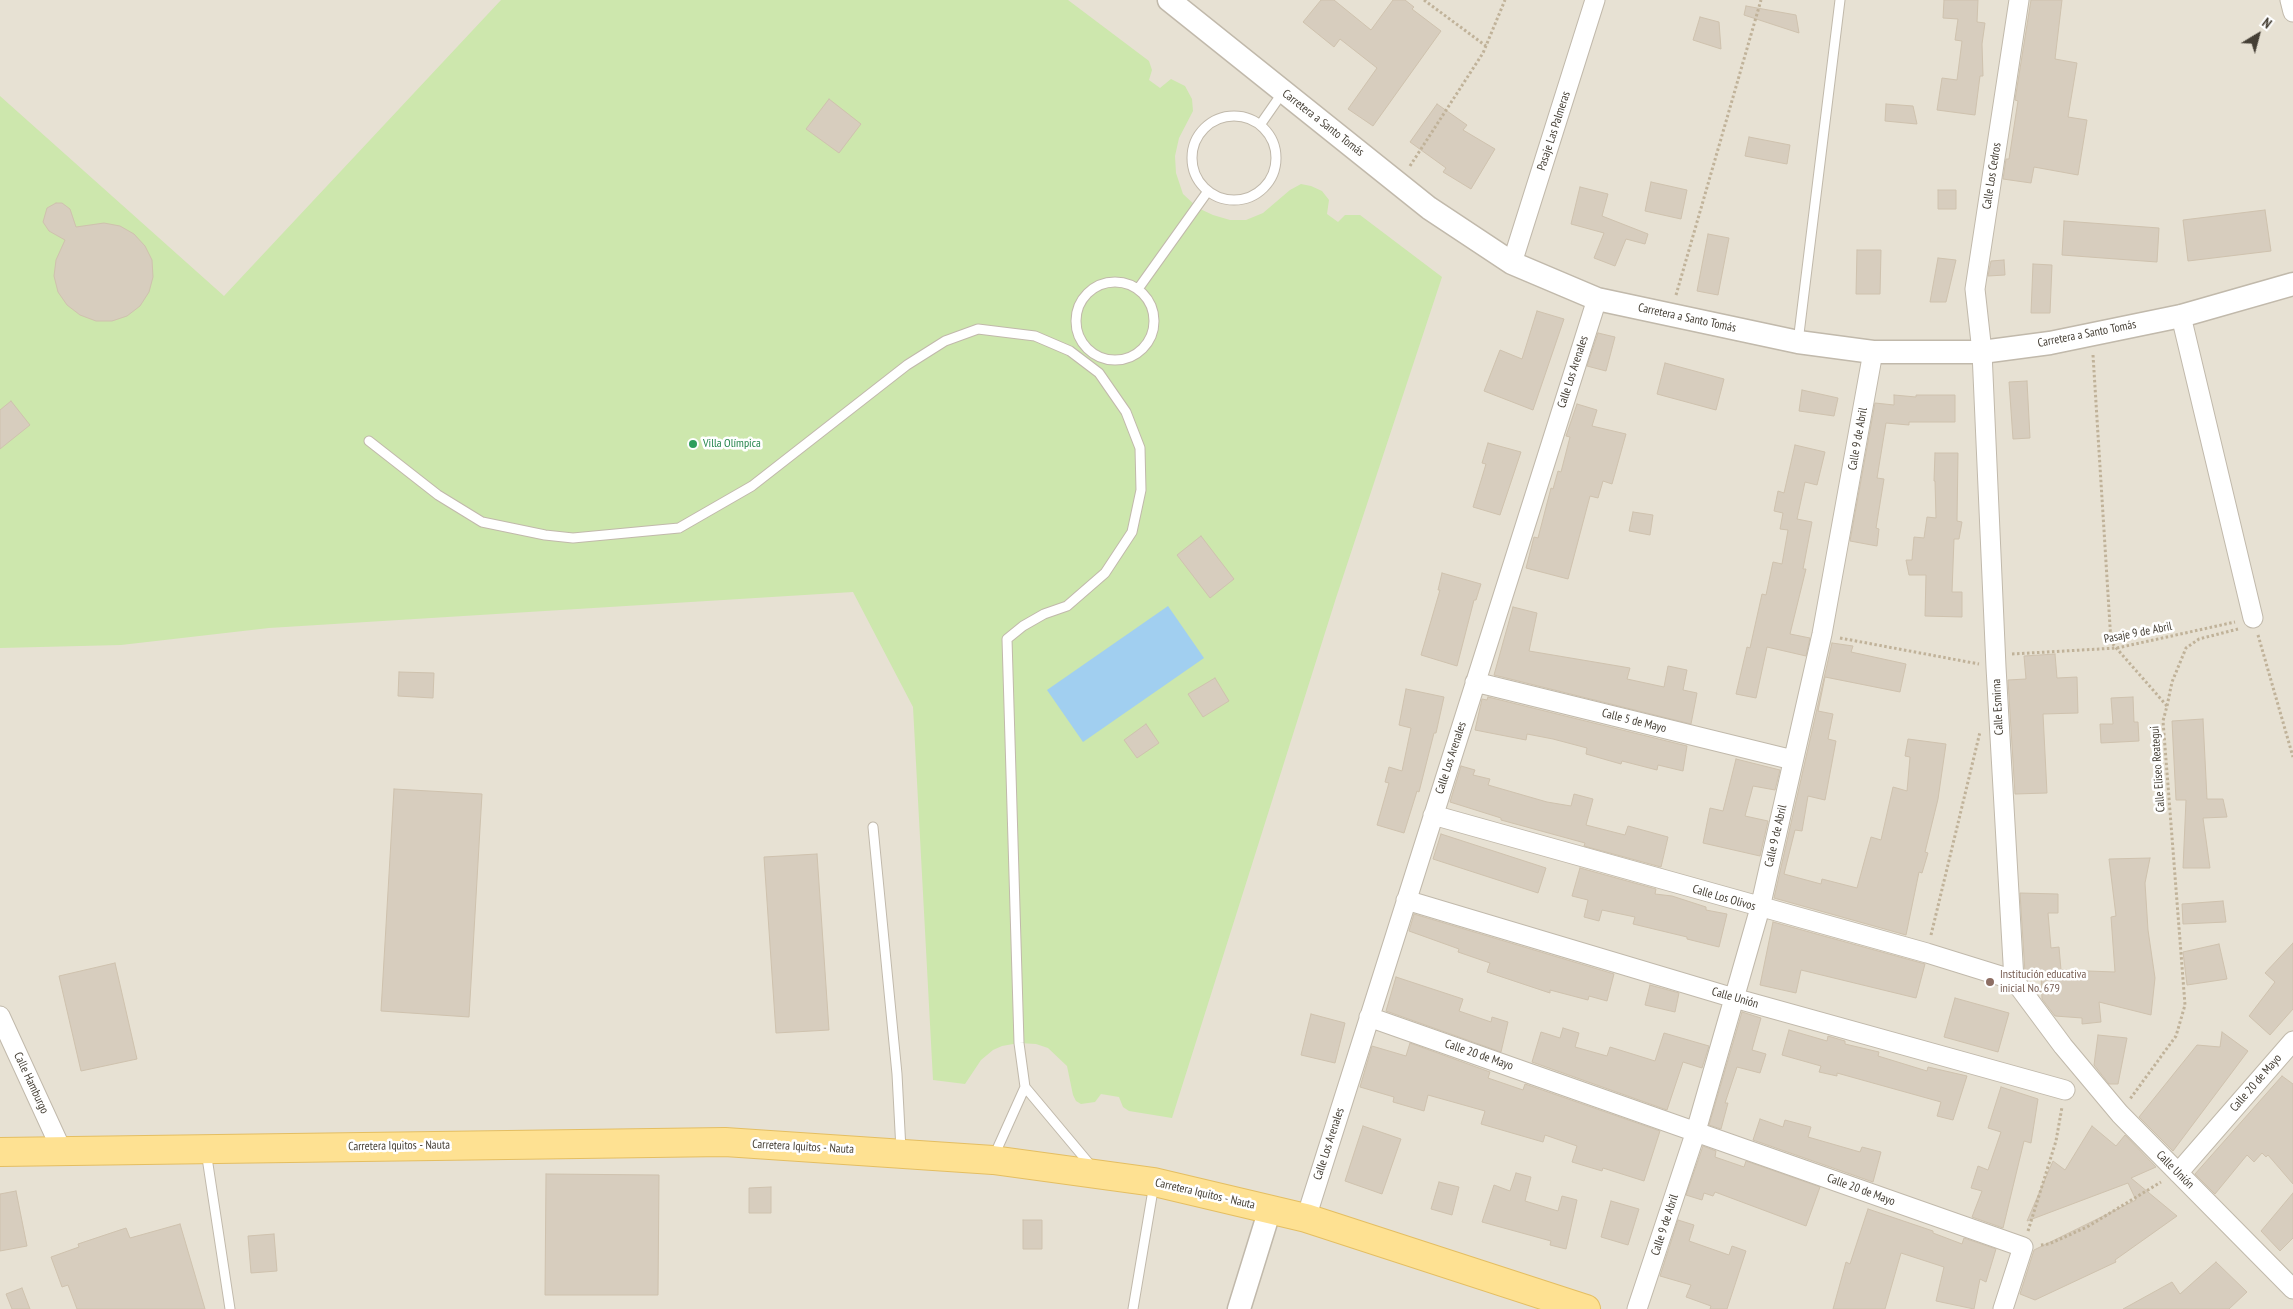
<!DOCTYPE html>
<html>
<head>
<meta charset="utf-8">
<style>
	body { margin:0 }
	#map { position:relative; width:2293px; height:1309px; overflow:hidden; background:#f3efe5; font-family:"PT Sans Narrow",sans-serif }
	canvas { display:block }
	.north { position:absolute; left:2233px; top:10px; width:50px; height:50px; -webkit-text-stroke:4px #fff; paint-order:stroke; rotate:37deg; font-size:14px; font-weight:700; line-height:20px; text-align:center; color:#453f35 }
	.north::after { content:''; display:block; margin:auto; width:18px; height:22px; background:#453f35; clip-path:polygon(50% 0,100% 100%,50% 72%,0 100%) }
</style>
</head>
<body>
<div id="map">
<canvas width="2293" height="1309"></canvas>
<div class="north">N</div>
</div>
<script>
const ctx = document.querySelector('canvas').getContext('2d');
ctx.lineJoin = 'round';
function paint(path, color) { ctx.fillStyle = color; ctx.fill(path, 'evenodd'); }
const poly = rows => new Path2D(rows.map(r => 'M' + r).join(''));
function strokePath(path, color, width, dash) { ctx.strokeStyle = color; ctx.lineWidth = width; ctx.lineCap = dash ? 'butt' : 'round'; ctx.setLineDash(dash || []); ctx.stroke(path); }
function drawText(font, color, halo, rows, align = 'center') {
  ctx.font = font + ' "PT Sans Narrow",sans-serif'; ctx.lineWidth = 5; ctx.setLineDash([]); ctx.textBaseline = 'middle'; ctx.strokeStyle = halo; ctx.fillStyle = color; for (const [text, x, y, turn = 0] of rows) {
    ctx.save(); ctx.translate(x, y); ctx.rotate((+turn || 0) * Math.PI / 180); ctx.textAlign = isNaN(turn) ? turn : align; if (halo) ctx.strokeText(text, 0, 0); ctx.fillText(text, 0, 0); ctx.restore();
  }
}
paint(poly([
	[0,0,2293,0,2293,1309,0,1309]
]), '#e7e1d3');
paint(poly([
	[501,0,1068,0,1149,61,1152,70,1149,80,1160,88,1171,79,1185,86,1192,99,1193,111,1179,138,1175,156,1176,173,1183,194,1198,208,1213,215,1230,220,1246,220,1263,213,1290,190,1301,184,1311,186,1322,191,1329,200,1327,214,1338,222,1345,215,1360,215,1442,277,1336,598,1172,1118,1129,1111,1123,1107,1119,1097,1101,1094,1095,1102,1081,1104,1076,1101,1073,1095,1067,1066,1048,1048,1036,1044,1019,1043,1002,1046,993,1050,981,1060,965,1084,933,1080,913,707,853,592,269,628,121,645,0,648,0,96,224,296]
]), '#cde7ad');
paint(poly([
	[1168,606,1204,658,1083,742,1047,690]
]), '#a1cff0');
const building = poly([
	[1321,0,1334,0,1371,30,1393,0,1405,0,1414,7,1412,9,1441,31,1373,126,1348,109,1377,68,1340,39,1334,47,1303,22,1321,0],
	[1944,0,1978,0,1977,22,1985,23,1982,44,1983,76,1980,76,1975,115,1937,110,1942,78,1957,80,1962,41,1955,40,1958,19,1943,18,1944,0],
	[2031,0,2062,0,2055,59,2077,63,2068,117,2087,120,2078,175,2034,167,2031,183,2003,179,2006,159,2009,159,2018,101,2015,100,2031,0],
	[1746,6,1796,15,1799,33,1744,15,1746,6],
	[1700,17,1719,22,1721,49,1693,40,1700,17],
	[829,99,861,124,839,153,806,129,829,99],
	[1437,104,1467,125,1463,130,1495,149,1471,189,1443,172,1446,168,1410,142,1437,104],
	[1886,104,1913,106,1917,124,1885,121,1886,104],
	[1749,137,1790,145,1787,164,1745,156,1749,137],
	[1651,182,1687,190,1681,219,1645,211,1651,182],
	[1580,187,1608,194,1602,216,1648,234,1645,244,1626,239,1615,266,1594,258,1604,233,1571,224,1580,187],
	[1938,190,1956,190,1956,209,1938,209,1938,190],
	[56,203,62,203,70,209,76,227,104,223,120,226,134,234,145,246,152,260,153,277,149,292,140,306,127,316,112,321,96,321,80,315,67,305,58,292,54,276,56,260,65,240,49,231,43,222,47,208,56,203],
	[2265,210,2271,251,2188,261,2183,220,2265,210],
	[2064,221,2159,228,2157,262,2062,255,2064,221],
	[1708,234,1729,238,1718,295,1697,291,1708,234],
	[1857,250,1881,250,1880,294,1856,294,1857,250],
	[1938,258,1956,260,1946,302,1930,302,1938,258],
	[2004,260,2005,275,1988,276,1991,261,2004,260],
	[2033,264,2052,265,2050,313,2031,313,2033,264],
	[1537,311,1564,319,1533,410,1484,391,1500,350,1522,359,1537,311],
	[1598,333,1615,337,1606,371,1587,366,1598,333],
	[1665,363,1724,379,1716,410,1657,394,1665,363],
	[2027,381,2030,438,2013,439,2009,382,2027,381],
	[1802,390,1838,398,1834,416,1799,411,1802,390],
	[1894,395,1916,397,1916,395,1955,395,1955,422,1909,422,1909,425,1886,423,1877,478,1884,479,1876,528,1879,529,1877,546,1850,541,1875,403,1894,405,1894,395],
	[11,401,30,425,0,449,0,410,11,401],
	[1577,404,1597,410,1592,426,1626,434,1612,484,1603,481,1598,498,1590,496,1568,579,1526,568,1534,537,1538,538,1551,488,1553,489,1558,471,1561,472,1570,437,1566,436,1577,404],
	[1488,443,1521,452,1500,515,1473,507,1486,464,1482,463,1488,443],
	[1795,445,1825,452,1817,485,1805,482,1797,519,1812,522,1803,569,1806,569,1790,634,1810,638,1806,656,1767,647,1756,698,1736,694,1747,647,1750,648,1762,594,1766,595,1773,562,1782,564,1788,530,1780,529,1783,513,1774,511,1778,491,1784,493,1795,445],
	[1935,453,1958,453,1957,521,1962,522,1959,539,1954,539,1952,592,1962,592,1962,617,1925,616,1926,575,1909,575,1906,560,1912,560,1914,537,1924,538,1927,517,1936,518,1935,481,1934,481,1935,453],
	[1633,512,1653,515,1650,535,1629,531,1633,512],
	[1201,536,1234,579,1210,598,1177,555,1201,536],
	[1442,573,1481,584,1476,600,1474,600,1457,666,1421,655,1440,590,1438,590,1442,573],
	[1513,607,1537,613,1529,651,1630,668,1627,679,1664,687,1668,666,1687,670,1683,690,1697,693,1691,724,1494,675,1513,607],
	[1832,643,1853,646,1851,652,1906,664,1900,692,1825,677,1818,711,1833,714,1828,739,1836,741,1825,800,1808,796,1802,831,1795,830,1784,874,1821,884,1822,879,1857,888,1871,837,1881,840,1893,787,1907,791,1910,757,1905,756,1908,739,1946,744,1938,799,1925,852,1928,853,1922,873,1919,872,1906,935,1774,898,1832,643],
	[2055,654,2057,678,2077,677,2078,713,2043,714,2047,793,2015,794,2008,680,2026,679,2024,656,2055,654],
	[399,672,434,673,433,698,398,696,399,672],
	[1215,678,1229,701,1203,717,1188,694,1215,678],
	[1406,689,1444,697,1436,733,1434,733,1419,792,1417,791,1404,833,1377,825,1389,783,1385,782,1389,767,1402,771,1411,728,1399,725,1406,689],
	[1488,697,1687,746,1683,771,1658,765,1657,770,1622,761,1621,764,1586,754,1587,748,1553,739,1527,734,1526,740,1475,730,1482,699,1487,700,1488,697],
	[2133,697,2134,722,2138,722,2139,741,2101,743,2100,724,2113,724,2111,698,2133,697],
	[2203,719,2207,799,2223,799,2227,817,2203,818,2210,868,2183,868,2186,800,2176,800,2172,721,2203,719],
	[1146,724,1159,743,1137,758,1124,740,1146,724],
	[1736,759,1780,770,1775,790,1753,786,1745,816,1768,821,1760,856,1703,843,1710,808,1723,811,1736,759],
	[1461,766,1475,770,1473,775,1490,779,1488,785,1547,802,1571,806,1574,794,1593,799,1586,825,1625,835,1628,826,1668,837,1661,867,1584,846,1585,843,1501,820,1501,818,1450,802,1461,766],
	[394,789,482,794,469,1017,381,1011,394,789],
	[1441,834,1546,868,1538,893,1433,859,1441,834],
	[817,854,829,1030,776,1033,764,857,817,854],
	[2150,858,2145,883,2148,930,2155,978,2151,1015,2099,1002,2101,1022,2082,1024,2082,1018,2055,1016,2042,999,2041,972,2025,973,2020,893,2058,894,2058,913,2048,913,2051,948,2059,947,2061,970,2115,972,2111,917,2116,916,2109,859,2150,858],
	[1580,868,1656,889,1655,894,1672,896,1706,907,1706,910,1727,914,1719,947,1687,939,1687,937,1633,924,1635,917,1602,910,1599,921,1584,917,1588,900,1572,896,1580,868],
	[2223,901,2226,922,2183,924,2182,904,2223,901],
	[1414,914,1614,974,1607,1001,1589,996,1588,1000,1550,990,1550,993,1487,972,1490,963,1458,952,1459,949,1409,931,1414,914],
	[1773,922,1925,964,1916,998,1801,970,1796,993,1760,985,1773,922],
	[2293,943,2293,1009,2270,1035,2249,1016,2275,982,2265,973,2293,943],
	[2219,944,2227,979,2187,985,2183,952,2219,944],
	[115,963,137,1059,81,1071,59,976,115,963],
	[1396,977,1463,999,1459,1011,1491,1022,1492,1017,1508,1022,1501,1052,1386,1011,1396,977],
	[1650,985,1679,993,1675,1012,1645,1005,1650,985],
	[1955,998,2009,1013,1998,1052,1944,1037,1955,998],
	[1742,1012,1761,1018,1752,1050,1766,1054,1760,1073,1737,1067,1725,1103,1728,1103,1721,1129,1709,1125,1742,1012],
	[1311,1014,1345,1023,1335,1063,1301,1055,1311,1014],
	[1563,1028,1579,1033,1575,1047,1607,1056,1610,1047,1655,1061,1664,1033,1709,1046,1702,1068,1683,1062,1667,1110,1532,1062,1541,1032,1560,1038,1563,1028],
	[1789,1030,1827,1041,1828,1036,1845,1041,1845,1044,1879,1052,1878,1056,1927,1071,1928,1067,1967,1076,1953,1120,1937,1116,1941,1102,1837,1073,1837,1076,1819,1072,1821,1066,1782,1055,1789,1030],
	[2222,1032,2248,1051,2173,1151,2139,1117,2197,1045,2220,1047,2222,1032],
	[2098,1035,2127,1038,2118,1084,2109,1084,2094,1065,2098,1035],
	[1410,1043,1490,1072,1488,1078,1523,1090,1525,1084,1660,1131,1644,1181,1603,1168,1602,1171,1572,1162,1577,1146,1545,1135,1543,1142,1481,1124,1485,1111,1428,1095,1424,1111,1393,1102,1394,1097,1360,1087,1372,1046,1406,1056,1410,1043],
	[2282,1076,2293,1084,2293,1184,2268,1155,2266,1157,2262,1153,2254,1162,2247,1155,2215,1194,2195,1174,2282,1076],
	[2001,1087,2038,1099,2031,1143,2024,1141,2003,1228,1972,1217,1982,1191,1971,1188,1978,1166,1988,1170,2001,1132,1988,1128,2001,1087],
	[1760,1119,1783,1127,1785,1120,1811,1127,1808,1137,1860,1152,1862,1147,1881,1152,1873,1182,1753,1140,1760,1119],
	[1363,1126,1401,1139,1382,1194,1345,1181,1363,1126],
	[2092,1126,2116,1146,2125,1135,2156,1167,2131,1178,2177,1216,2115,1260,2116,1262,2035,1300,2020,1294,2034,1250,2136,1200,2128,1183,2027,1221,2053,1161,2065,1170,2092,1126],
	[1703,1146,1716,1151,1715,1157,1744,1167,1746,1161,1820,1187,1806,1226,1715,1192,1713,1196,1704,1193,1702,1200,1686,1195,1703,1146],
	[1516,1173,1531,1177,1525,1201,1558,1211,1562,1196,1577,1200,1566,1249,1550,1245,1551,1241,1482,1222,1494,1185,1510,1191,1516,1173],
	[546,1174,659,1175,658,1295,545,1295,546,1174],
	[1439,1182,1459,1187,1452,1215,1431,1209,1439,1182],
	[771,1187,771,1213,749,1213,749,1188,771,1187],
	[16,1191,27,1246,0,1251,0,1194,16,1191],
	[2293,1193,2293,1238,2280,1251,2261,1231,2293,1193],
	[1611,1201,1639,1209,1628,1245,1601,1237,1611,1201],
	[1868,1209,1933,1231,1933,1233,1962,1244,1964,1238,1996,1249,1986,1282,1980,1279,1974,1309,1936,1301,1944,1267,1901,1253,1885,1309,1833,1309,1846,1262,1850,1264,1868,1209],
	[1023,1220,1042,1220,1042,1249,1023,1249,1023,1220],
	[1678,1220,1694,1225,1689,1241,1729,1255,1732,1246,1746,1251,1727,1309,1710,1309,1711,1306,1686,1297,1691,1285,1660,1276,1678,1220],
	[180,1224,205,1309,77,1309,68,1285,62,1287,51,1257,79,1247,78,1244,126,1228,130,1238,180,1224],
	[274,1234,277,1271,251,1273,248,1236,274,1234],
	[2216,1262,2247,1292,2229,1309,2123,1309,2172,1282,2180,1294,2216,1262],
	[22,1288,30,1309,12,1309,6,1294,22,1288]
]);
paint(building, '#d7cdbe');
strokePath(building, '#cfc2ae', 1);
const service = poly([
	'1192 158a42 42 0 1 1 84 0a42 42 0 1 1-84 0Z',
	[1260,125,1283,92],
	'1076 321a39 39 0 1 1 78 0a39 39 0 1 1-78 0Z',
	[1138,289,1208,191],
	[1798,342,1840,0],
	[369,441,438,495,482,522,545,535,573,538,679,528,752,486,907,365,945,341,978,329,1035,336,1070,351,1099,373,1126,412,1140,448,1141,490,1132,532,1105,573,1067,606,1044,614,1023,626,1007,639,1019,1043,1025,1087,994,1156],
	[873,827,897,1074,901,1150],
	[1025,1087,1092,1167],
	[206,1151,230,1309],
	[1133,1309,1154,1184]
]);
const minor = poly([
	[2019,0,1975,289,1982,352,1996,667,2014,980,2063,1046,2120,1114,2293,1289],
	[2290,0,2293,12],
	[1512,263,1595,0],
	[2181,316,2253,618],
	[1475,682,1793,760],
	[1433,815,1927,953,2014,980],
	[1406,900,1734,998,2065,1090],
	[0,1016,62,1151],
	[1369,1017,2023,1247,2003,1309],
	[2178,1173,2293,1041],
	[1306,1218,1597,299],
	[1637,1309,1696,1131,1760,908,1822,634,1873,352]
]);
const tertiary = poly([
	[1169,0,1429,208,1512,263,1597,299,1798,342,1873,352,1982,352,2050,343,2181,316,2293,284],
	[1239,1309,1270,1209]
]);
const primary = poly([
	[0,1152,725,1142,993,1160,1154,1182,1306,1218,1586,1309]
]);
strokePath(service, '#c1b9ab', 11);
strokePath(minor, '#c1b9ab', 21);
strokePath(tertiary, '#c1b9ab', 25);
strokePath(primary, '#e4be62', 30);
strokePath(poly([
	[1424,0,1486,46],
	[1410,166,1483,53,1505,0],
	[1676,295,1761,0],
	[2093,355,2111,642,2167,706,2163,721,2185,1005,2176,1036,2130,1099],
	[2258,635,2293,757],
	[1840,638,1979,664],
	[2012,654,2117,648,2235,622],
	[2167,706,2172,682,2186,648,2199,639,2238,629],
	[1931,935,1980,732],
	[2028,1231,2056,1141,2062,1107],
	[2041,1245,2049,1244,2087,1227,2161,1182]
]), '#c0b299', 3, [2.5, 2.5]);
strokePath(service, '#fff', 9);
strokePath(minor, '#fff', 19);
strokePath(tertiary, '#fff', 22);
strokePath(primary, '#fee192', 28);
for (const [x, y, r, color] of [
	[693,444,5,"#2e9e5b"],
	[1990,982,5,"#8d6e63"]
]) { const dot = new Path2D(); dot.arc(x, y, r, 0, 2 * Math.PI); ctx.fillStyle = color; ctx.fill(dot); strokePath(dot, '#fff', 2); }
drawText('12px', '#453f35', '#fff', [
	["Carretera a Santo Tomás",1323,123,38],
	["Pasaje Las Palmeras",1554,131,-72],
	["Calle Los Cedros",1992,176,-81],
	["Carretera a Santo Tomás",1687,318,12],
	["Carretera a Santo Tomás",2087,334,-11],
	["Calle Los Arenales",1573,372,-72],
	["Calle 9 de Abril",1858,439,-80],
	["Pasaje 9 de Abril",2138,633,-11],
	["Calle Esmirna",1998,707,-93],
	["Calle 5 de Mayo",1634,721,14],
	["Calle Los Arenales",1451,758,-72],
	["Calle Eliseo Reategui",2158,769,-94],
	["Calle 9 de Abril",1776,836,-77],
	["Calle Los Olivos",1724,898,16],
	["Calle Unión",1735,998,16],
	["Calle 20 de Mayo",1479,1055,19],
	["Calle Hamburgo",31,1083,65],
	["Calle 20 de Mayo",2256,1083,-49],
	["Calle Los Arenales",1329,1144,-72],
	["Carretera Iquitos - Nauta",399,1146,-1],
	["Carretera Iquitos - Nauta",803,1147,3],
	["Calle Unión",2175,1170,45],
	["Calle 20 de Mayo",1861,1190,20],
	["Carretera Iquitos - Nauta",1205,1194,13],
	["Calle 9 de Abril",1665,1225,-72]
]);
drawText('12px', '#27864d', '#fff', [
	["Villa Olímpica",703,444]
], 'left');
drawText('12px', '#785e54', '#fff', [
	["Institución educativa",2000,975],
	["inicial No. 679",2000,989]
], 'left');
</script>
</body>
</html>
